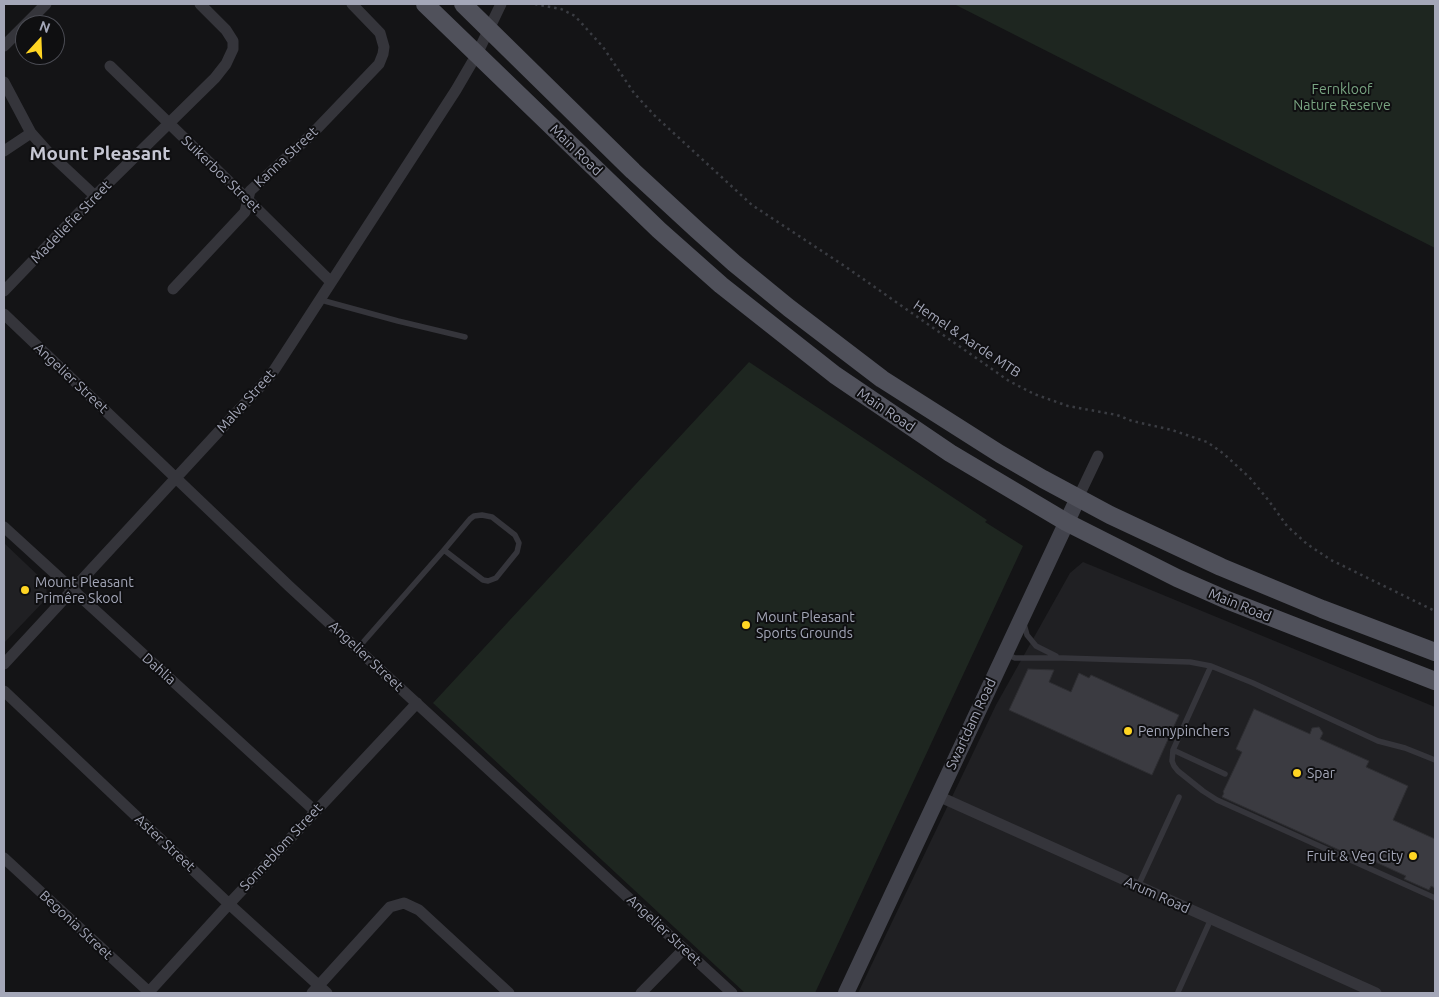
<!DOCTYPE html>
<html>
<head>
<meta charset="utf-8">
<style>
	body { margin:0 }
	#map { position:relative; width:1439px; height:997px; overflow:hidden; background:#141416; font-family:Ubuntu,sans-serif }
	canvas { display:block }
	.frame { position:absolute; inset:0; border:5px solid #a4a7b8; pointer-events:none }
	.north { position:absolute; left:15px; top:15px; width:50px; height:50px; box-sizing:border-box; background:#0f0f11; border:1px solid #4b4c54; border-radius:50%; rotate:20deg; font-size:14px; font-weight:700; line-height:20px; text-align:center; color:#a4a7b8 }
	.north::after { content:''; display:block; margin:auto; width:18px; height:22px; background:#ffd523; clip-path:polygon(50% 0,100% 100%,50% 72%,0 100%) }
</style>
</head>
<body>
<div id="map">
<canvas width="1439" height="997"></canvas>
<div class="frame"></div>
<div class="north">N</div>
</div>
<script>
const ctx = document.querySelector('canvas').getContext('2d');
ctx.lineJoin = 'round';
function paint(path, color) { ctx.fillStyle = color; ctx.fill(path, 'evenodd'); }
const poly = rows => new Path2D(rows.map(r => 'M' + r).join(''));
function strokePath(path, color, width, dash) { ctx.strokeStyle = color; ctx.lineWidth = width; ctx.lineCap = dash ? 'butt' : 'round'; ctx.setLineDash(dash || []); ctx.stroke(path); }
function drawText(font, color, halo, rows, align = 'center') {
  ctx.font = font + ' Ubuntu,sans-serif'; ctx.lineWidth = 4; ctx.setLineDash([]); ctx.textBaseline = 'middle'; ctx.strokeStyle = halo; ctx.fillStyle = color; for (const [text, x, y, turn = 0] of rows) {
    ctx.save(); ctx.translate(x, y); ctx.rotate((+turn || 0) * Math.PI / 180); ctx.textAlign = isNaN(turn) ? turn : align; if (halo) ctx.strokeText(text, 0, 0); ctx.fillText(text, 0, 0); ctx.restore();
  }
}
paint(poly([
	[4,543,46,583,47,598,4,643],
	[1083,562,1435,707,1435,993,858,993,996,705,1070,573]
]), '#202023');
paint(poly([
	[954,4,1435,4,1435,248],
	[749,362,987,520,985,522,1023,546,815,993,745,993,433,703]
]), '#1e2620');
const building = poly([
	[1028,669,1054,670,1049,682,1071,692,1079,673,1089,678,1091,675,1179,715,1152,775,1009,710,1028,669],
	[1254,709,1310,734,1312,728,1319,727,1323,733,1320,739,1369,761,1366,767,1408,786,1393,820,1435,839,1435,888,1431,886,1429,890,1404,879,1406,876,1369,859,1368,863,1222,797,1224,793,1223,792,1242,752,1236,749,1254,709]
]);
paint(building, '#3b3b41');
strokePath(building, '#2e2e32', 1);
strokePath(poly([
	[535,4,561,9,575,16,603,47,634,93,654,115,752,205,846,267,1009,381,1034,394,1068,406,1117,415,1132,421,1172,430,1207,442,1224,454,1250,478,1269,501,1287,526,1307,544,1331,560,1435,611]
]), '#3a3c42', 2.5, [2.5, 4]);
strokePath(poly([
	[321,300,398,321,465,337],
	[1024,624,1027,635,1036,646,1056,656],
	[358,648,444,550,470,519,474,516,482,515,492,517,515,535,519,543,517,552,496,578,488,581,483,580,444,550],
	[1006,654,1015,658,1063,658,1190,662,1211,666,1253,683,1378,741,1405,748,1435,760],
	[1211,666,1173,750,1172,761,1174,766,1178,771,1203,791,1217,800,1435,898],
	[1173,750,1225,774],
	[1138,886,1179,797],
	[1178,992,1211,919]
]), '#35353b', 5.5);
strokePath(poly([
	[4,46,46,4],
	[110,66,248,200,331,282],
	[4,82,31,133,47,151,95,196],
	[4,151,31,133],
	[173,289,245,212,250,191,311,135,379,64,383,54,384,47,380,33,352,4],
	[4,291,95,196,215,78,226,64,233,49,233,41,226,30,200,4],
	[4,314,290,587,732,993],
	[1078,498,1098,456],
	[4,527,315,811],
	[4,664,271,375,456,90,477,54,501,4],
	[4,691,229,904,327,993],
	[938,796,1376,993],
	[4,858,149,992],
	[148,993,229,904,417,703],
	[312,993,390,907,404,903,419,910,509,993],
	[641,993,684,949]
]), '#35353b', 11);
strokePath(poly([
	[846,993,1078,498]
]), '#42434c', 16);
strokePath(poly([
	[425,4,659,230,721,285,835,375,950,453,1066,522,1177,578,1227,600,1435,681],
	[463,4,633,171,697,230,734,263,789,308,882,379,1000,454,1043,479,1110,515,1221,567,1322,609,1435,652]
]), '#50515b', 18);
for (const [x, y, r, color] of [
	[25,590,5,"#ffd523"],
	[746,625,5,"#ffd523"],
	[1128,731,5,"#ffd523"],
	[1297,773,5,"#ffd523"],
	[1413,856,5,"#ffd523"]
]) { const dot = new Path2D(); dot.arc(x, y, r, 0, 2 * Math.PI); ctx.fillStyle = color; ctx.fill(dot); strokePath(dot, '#0f0f11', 2); }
drawText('14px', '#79a582', '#0f0f11', [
	["Fernkloof",1342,89],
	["Nature Reserve",1342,105]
]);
drawText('14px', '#a4a7b8', '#0f0f11', [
	["Main Road",576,150,44],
	["Kanna Street",286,157,-43],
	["Suikerbos Street",221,174,44],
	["Madeliefie Street",71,222,-46],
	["Hemel & Aarde MTB",967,339,34],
	["Angelier Street",71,378,43],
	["Malva Street",246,401,-48],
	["Main Road",886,410,34],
	["Main Road",1240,605,22],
	["Angelier Street",366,656,43],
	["Dahlia",159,669,42],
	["Swartdam Road",971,724,-65],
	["Aster Street",165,843,43],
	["Sonneblom Street",281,847,-47],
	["Arum Road",1157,895,24],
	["Begonia Street",76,925,43],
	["Angelier Street",664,930,43]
]);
drawText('14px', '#a4a7b8', '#0f0f11', [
	["Mount Pleasant",35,582],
	["Primêre Skool",35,598],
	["Mount Pleasant",756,617],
	["Sports Grounds",756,633],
	["Pennypinchers",1138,731],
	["Spar",1307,773],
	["Fruit & Veg City",1403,856,"right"]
], 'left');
drawText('bold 19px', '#c6c7d3', '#0f0f11', [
	["Mount Pleasant",100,154]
]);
</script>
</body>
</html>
